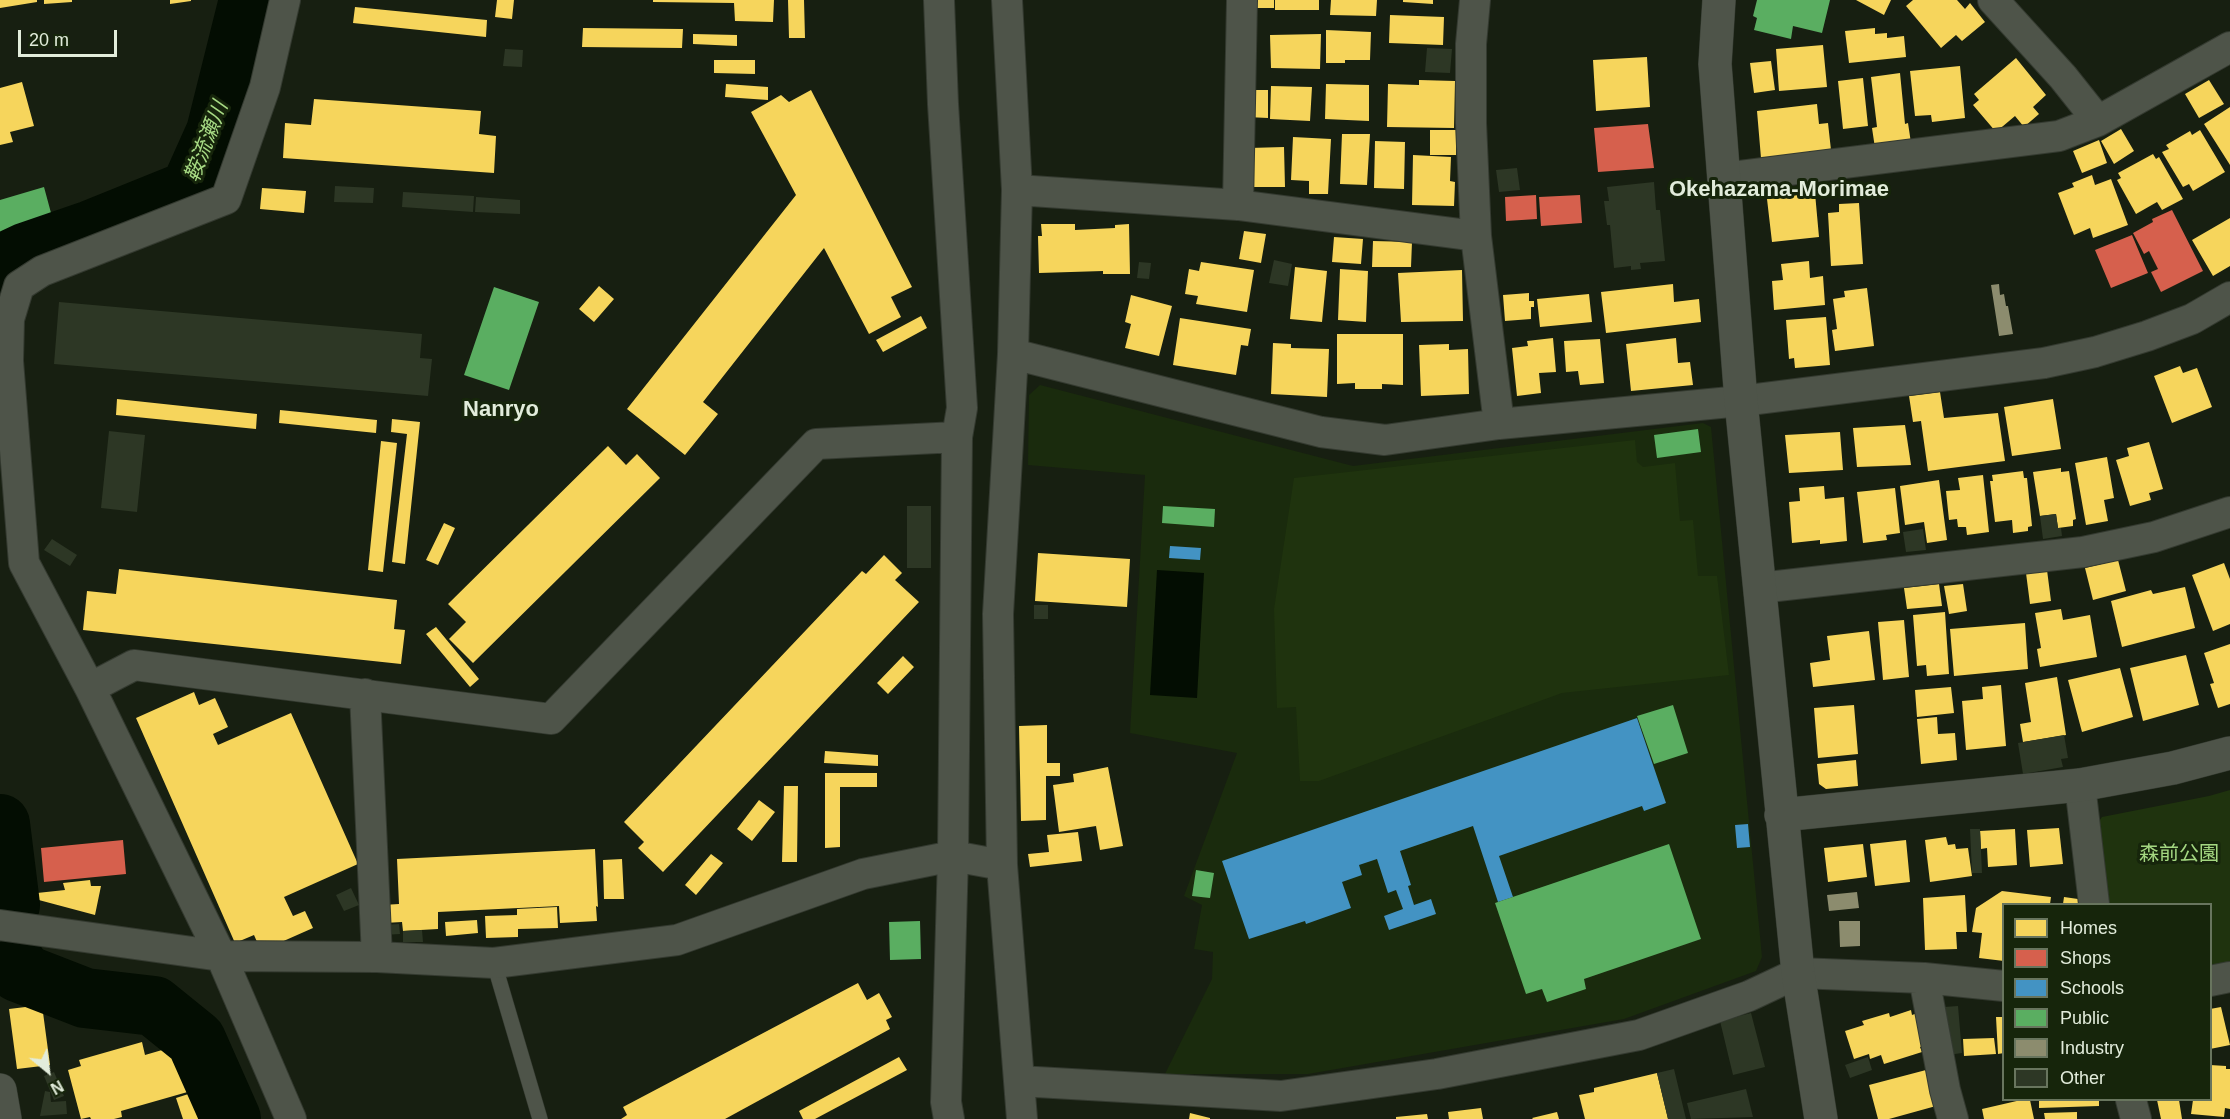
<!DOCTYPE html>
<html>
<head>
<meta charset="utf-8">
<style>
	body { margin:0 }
	#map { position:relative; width:2230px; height:1119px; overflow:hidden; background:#171f11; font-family:Arial,sans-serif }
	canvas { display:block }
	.legend { position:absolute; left:2002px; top:903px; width:210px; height:198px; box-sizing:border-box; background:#16250b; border:2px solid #68755e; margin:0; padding:8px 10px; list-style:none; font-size:18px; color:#e2ecdb }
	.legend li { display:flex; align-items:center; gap:12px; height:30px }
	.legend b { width:30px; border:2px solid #68755e }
	.north { position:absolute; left:18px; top:1041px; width:60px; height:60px; -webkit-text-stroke:4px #16250b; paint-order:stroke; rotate:151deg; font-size:16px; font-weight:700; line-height:24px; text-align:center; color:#e2ecdb }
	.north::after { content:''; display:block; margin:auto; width:21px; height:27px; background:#e2ecdb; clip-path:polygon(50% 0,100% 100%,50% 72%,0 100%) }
	.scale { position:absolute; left:18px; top:30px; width:99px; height:27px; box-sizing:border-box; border:3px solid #e2ecdb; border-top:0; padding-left:8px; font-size:18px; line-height:21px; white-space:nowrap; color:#e2ecdb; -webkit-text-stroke:4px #16250b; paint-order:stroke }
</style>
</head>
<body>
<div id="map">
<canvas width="2230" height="1119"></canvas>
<ul class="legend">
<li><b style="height:16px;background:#f6d55c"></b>Homes</li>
<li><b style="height:16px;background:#d6604d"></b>Shops</li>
<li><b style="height:16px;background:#4393c3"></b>Schools</li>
<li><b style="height:16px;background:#5aae61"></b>Public</li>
<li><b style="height:16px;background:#8c8c6e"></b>Industry</li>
<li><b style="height:16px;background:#2d3725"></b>Other</li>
</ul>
<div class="north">N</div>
<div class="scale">20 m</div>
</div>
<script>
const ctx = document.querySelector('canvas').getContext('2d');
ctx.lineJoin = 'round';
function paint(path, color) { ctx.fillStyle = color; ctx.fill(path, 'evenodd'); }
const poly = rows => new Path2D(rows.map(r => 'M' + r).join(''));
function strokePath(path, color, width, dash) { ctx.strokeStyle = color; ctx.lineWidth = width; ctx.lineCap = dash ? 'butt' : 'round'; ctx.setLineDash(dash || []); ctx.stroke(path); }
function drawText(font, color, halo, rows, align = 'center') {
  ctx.font = font + ' Arial,"Noto Sans JP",sans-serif'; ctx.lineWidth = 6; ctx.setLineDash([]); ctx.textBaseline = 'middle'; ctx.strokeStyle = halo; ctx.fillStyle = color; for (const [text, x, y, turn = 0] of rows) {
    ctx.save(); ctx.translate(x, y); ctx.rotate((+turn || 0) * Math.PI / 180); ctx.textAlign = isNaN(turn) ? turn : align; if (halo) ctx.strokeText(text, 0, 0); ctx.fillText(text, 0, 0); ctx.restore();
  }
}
paint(poly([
	[1040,385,1353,466,1703,423,1711,427,1762,957,1756,971,1624,1019,1308,1074,1165,1074,1212,979,1213,952,1194,949,1202,905,1184,896,1237,753,1130,733,1145,475,1028,465,1029,395]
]), '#1a2b0d');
paint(poly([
	[1635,440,1637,462,1643,467,1675,463,1680,521,1693,520,1698,576,1717,576,1729,675,1562,693,1319,781,1300,781,1296,707,1277,708,1274,609,1294,478],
	[2230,790,2230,962,2211,966,2210,904,2108,904,2093,829,2102,817,2209,796]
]), '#1f330e');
paint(poly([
	[1157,570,1204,573,1197,698,1150,695]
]), '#030d02');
paint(poly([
	[0,0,37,0,37,2,0,8],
	[44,0,72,0,72,2,44,4],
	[170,0,191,0,191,1,170,4],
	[497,0,514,0,512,19,495,17],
	[653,0,774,0,773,22,735,21,734,3,653,2],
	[788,0,804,0,805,38,789,38],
	[1250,0,1274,0,1274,8,1250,8],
	[1275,0,1319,0,1319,10,1275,10],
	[1331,0,1377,0,1376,16,1330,15],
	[1403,0,1433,0,1433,4,1403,2],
	[1856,0,1891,0,1884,15],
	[1913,0,1957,0,1965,9,1970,3,1985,22,1962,41,1956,35,1941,48,1906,6],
	[355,7,487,20,486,37,353,23],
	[1390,15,1444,17,1443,45,1389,43],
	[583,28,683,29,682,48,582,47],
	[1875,28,1875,34,1887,33,1887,38,1904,36,1906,57,1849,63,1845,31],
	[1326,30,1371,32,1370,60,1345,60,1345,63,1326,63],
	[693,34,737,35,737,46,693,44],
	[1321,34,1320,69,1271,68,1270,35],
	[1823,45,1827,87,1779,91,1776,49],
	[1647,57,1650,107,1596,111,1593,60],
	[2016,58,2046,95,2033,107,2039,114,2024,127,2015,116,1996,132,1973,105,1979,100,1974,94],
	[714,60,755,60,755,74,714,73],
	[1771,61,1775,90,1754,93,1750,63],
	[1960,66,1965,118,1932,122,1931,115,1915,116,1910,71],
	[1900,73,1905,124,1908,123,1911,143,1875,148,1872,128,1877,127,1871,77],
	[1863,78,1868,126,1843,129,1838,81],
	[1419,80,1455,81,1454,128,1387,127,1388,84,1419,85],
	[2209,80,2224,104,2199,118,2185,94],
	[22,82,34,126,10,132,13,142,0,145,0,88],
	[726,84,768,87,768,100,725,97],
	[1326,84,1369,85,1369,121,1325,119],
	[1271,86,1312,87,1310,121,1270,119],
	[811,90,912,287,891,297,901,317,869,334,824,248,703,402,718,414,685,455,627,409,796,195,751,112,781,95,789,102],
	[1248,90,1268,90,1268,118,1247,117],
	[314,99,481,111,479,134,496,136,494,173,283,158,285,123,311,125],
	[1817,104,1819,124,1828,123,1831,150,1761,158,1757,111],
	[2230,107,2230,165,2204,124],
	[2121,129,2134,151,2114,164,2101,141],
	[1430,130,1456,130,1456,155,1430,155],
	[2200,130,2225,172,2193,191,2189,184,2183,187,2162,152,2169,149,2166,145,2190,131,2192,135],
	[1342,134,1370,134,1367,185,1340,184],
	[1293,137,1331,139,1328,194,1309,194,1309,181,1291,180],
	[2099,140,2107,163,2082,173,2073,151],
	[1375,141,1405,142,1404,189,1374,188],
	[1284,147,1285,187,1248,187,1249,148],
	[2153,154,2156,159,2159,157,2183,199,2162,210,2157,202,2136,214,2117,180,2121,178,2118,173],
	[1413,155,1451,157,1450,181,1455,182,1454,206,1412,205],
	[2092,175,2095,185,2111,179,2128,225,2093,238,2090,228,2074,235,2058,193,2074,187,2072,183],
	[262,188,306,191,304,213,260,209],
	[1815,193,1819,237,1772,242,1767,199],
	[1859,203,1863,264,1831,266,1828,213,1839,212,1839,204],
	[2230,218,2230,266,2213,276,2192,240],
	[1041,224,1075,224,1075,230,1115,228,1115,225,1129,224,1130,274,1103,274,1103,271,1039,273,1038,236,1042,236],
	[1244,231,1266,234,1261,263,1239,259],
	[1334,237,1363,239,1361,264,1332,262],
	[1373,241,1412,242,1411,267,1372,267],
	[1809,261,1810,278,1823,276,1825,305,1774,310,1772,281,1783,280,1781,264],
	[1201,262,1254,270,1247,312,1196,304,1198,296,1185,294,1189,269,1199,271],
	[1295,267,1327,271,1322,322,1290,319],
	[1340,269,1368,271,1366,322,1338,320],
	[1462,270,1463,321,1401,322,1398,273],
	[1673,284,1674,302,1699,299,1701,322,1606,333,1601,292],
	[599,286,614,299,594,322,579,309],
	[1867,288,1874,346,1835,351,1832,330,1837,329,1833,299,1845,297,1844,291],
	[1529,293,1529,301,1534,301,1534,307,1531,307,1531,319,1505,321,1503,295],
	[1589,294,1592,322,1540,327,1537,299],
	[1131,295,1172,306,1159,356,1125,348,1131,324,1125,322],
	[921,316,927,328,883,352,876,340],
	[1826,317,1830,365,1795,368,1794,358,1789,359,1786,320],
	[1180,318,1251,329,1248,346,1241,345,1236,375,1173,365],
	[1337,334,1403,334,1403,385,1382,384,1382,389,1355,389,1355,383,1337,384],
	[1553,338,1556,372,1539,373,1541,393,1517,396,1512,348,1528,346,1527,341],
	[1676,338,1678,363,1690,362,1693,385,1631,391,1626,344],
	[1600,339,1604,383,1580,385,1578,371,1566,372,1564,341],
	[1273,343,1291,344,1291,348,1329,349,1327,397,1271,394],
	[1449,344,1449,350,1468,349,1469,394,1421,396,1419,345],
	[2180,366,2183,373,2197,368,2212,407,2172,423,2154,376],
	[1940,392,1944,418,1998,413,2005,461,1928,471,1921,421,1913,422,1909,396],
	[117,399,257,414,256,429,116,415],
	[2053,399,2061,449,2012,456,2004,407],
	[280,410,377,420,376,433,279,423],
	[392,419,420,422,405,564,392,562,407,434,391,432],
	[1905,425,1911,465,1857,467,1853,428],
	[1840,432,1843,470,1789,473,1785,435],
	[381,441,397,443,383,572,368,570],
	[2149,442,2163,489,2149,493,2151,500,2130,506,2116,460,2129,456,2127,448],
	[608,446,626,465,637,454,660,478,473,663,449,639,466,622,448,604],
	[2107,457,2114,498,2104,500,2108,521,2086,525,2075,463],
	[2061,468,2061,472,2069,471,2076,519,2073,520,2073,526,2058,528,2056,514,2040,516,2033,472],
	[2023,471,2024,478,2027,478,2032,526,2028,527,2028,531,2013,533,2012,520,1995,522,1990,481,1993,481,1992,475],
	[1983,475,1989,532,1967,535,1966,527,1958,527,1957,519,1949,520,1946,491,1960,490,1958,478],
	[1939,480,1947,540,1927,543,1924,522,1905,525,1900,486],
	[1824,486,1825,499,1844,497,1847,541,1820,544,1820,540,1792,543,1789,502,1800,501,1799,488],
	[1895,488,1900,533,1886,535,1887,540,1863,543,1857,492],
	[444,523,455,528,438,565,426,560],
	[1038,553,1130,559,1127,607,1035,601],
	[884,555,902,573,895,580,919,602,663,872,638,848,644,842,624,822,862,571,866,574],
	[2118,560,2126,591,2093,600,2085,568],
	[2224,563,2230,579,2230,624,2213,631,2192,575],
	[119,569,397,600,394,629,405,630,401,664,83,630,87,591,116,594],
	[2047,570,2051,601,2030,604,2026,573],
	[1939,584,1942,606,1907,609,1904,588],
	[1963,584,1967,611,1949,614,1944,586],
	[2185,587,2195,628,2122,647,2111,601,2151,590,2153,594],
	[2061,609,2063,620,2090,615,2097,657,2040,667,2037,649,2041,648,2035,613],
	[1945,612,1949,674,1927,676,1926,665,1917,666,1913,615],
	[1904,620,1909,677,1883,680,1878,622],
	[2025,623,2028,669,1954,676,1950,629],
	[436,627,479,679,470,687,426,634],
	[1869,631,1875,680,1813,687,1810,663,1830,660,1827,636],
	[2230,644,2230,704,2218,708,2210,684,2214,683,2204,653],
	[2186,655,2199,705,2143,721,2130,668],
	[903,656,914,667,888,694,877,683],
	[2120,668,2133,717,2082,732,2068,680],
	[2057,677,2066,735,2023,742,2020,724,2031,722,2025,683],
	[2001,685,2006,746,1966,750,1962,701,1983,699,1982,687],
	[1951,687,1954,713,1917,717,1915,690],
	[194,692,199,705,215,698,228,727,213,734,218,745,291,713,358,864,284,897,293,916,305,911,313,928,261,951,254,935,235,943,136,718],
	[1854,705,1858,754,1818,758,1814,708],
	[1937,717,1938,734,1955,733,1957,760,1921,764,1917,719],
	[1047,725,1047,763,1060,763,1060,776,1046,776,1046,820,1021,821,1019,726],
	[825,751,878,755,878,766,824,763],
	[1856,760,1858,786,1826,789,1819,784,1817,764],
	[1108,767,1123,846,1100,850,1096,826,1059,832,1053,785,1074,782,1073,774],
	[825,773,877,773,877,787,840,787,840,847,825,848],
	[784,786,798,786,797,862,782,862],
	[759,800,775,812,752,841,737,829],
	[2059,828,2063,864,2030,867,2027,830],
	[2015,829,2017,865,1988,867,1987,848,1981,849,1980,831],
	[1078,832,1082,861,1030,867,1028,854,1049,852,1047,835],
	[1946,837,1948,845,1955,844,1956,849,1968,848,1972,876,1930,882,1925,840],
	[1906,840,1910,882,1875,886,1870,844],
	[1863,844,1867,877,1828,882,1824,848],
	[595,849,598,907,596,906,597,921,560,923,559,906,438,912,438,929,403,931,402,922,384,923,383,905,399,904,397,859],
	[711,854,723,863,696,895,685,885],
	[622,859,624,899,604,899,603,860],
	[90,880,91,886,101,886,95,915,35,899,37,893,65,890,63,883],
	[2002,891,2051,897,2050,904,2004,904,2004,961,1979,958,1982,933,1972,932,1976,908],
	[1965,895,1967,932,1956,932,1957,949,1925,950,1923,898],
	[2064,897,2078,899,2079,904,2063,904],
	[557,907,558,928,518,929,518,937,486,938,485,916,517,915,517,909],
	[477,920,478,933,446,936,445,922],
	[858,983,867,1000,879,993,892,1017,886,1020,890,1029,725,1119,621,1119,627,1115,623,1107],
	[42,1005,50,1065,17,1069,9,1009],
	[2221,1007,2230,1045,2210,1049,2210,1009],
	[1911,1010,1912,1015,1923,1011,1927,1045,1920,1047,1922,1052,1884,1064,1881,1055,1870,1059,1869,1054,1854,1059,1845,1031,1864,1025,1862,1021,1889,1013,1890,1017],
	[1996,1017,2004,1017,2004,1053,1998,1054],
	[1994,1038,1996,1054,1964,1056,1963,1039],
	[142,1042,145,1055,186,1043,190,1057,197,1055,205,1087,121,1111,122,1117,114,1119,91,1119,90,1117,81,1119,68,1070,81,1066,79,1060],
	[899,1057,907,1070,815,1119,803,1119,799,1111],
	[2210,1065,2226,1066,2226,1069,2230,1069,2230,1109,2225,1108,2224,1117,2191,1114,2193,1100,2210,1100],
	[1926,1070,1936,1106,1889,1119,1878,1119,1869,1085],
	[1657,1073,1668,1119,1585,1119,1579,1095,1594,1092,1594,1088],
	[204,1089,213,1119,183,1119,176,1098],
	[2021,1100,2030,1100,2034,1119,1984,1119,1982,1109],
	[2039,1100,2099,1100,2099,1106,2039,1108],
	[2157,1100,2179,1100,2182,1119,2161,1119],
	[1481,1108,1483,1119,1449,1119,1448,1112],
	[1557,1112,1559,1119,1533,1119,1532,1118],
	[2077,1112,2077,1119,2045,1119,2044,1113],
	[1190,1113,1210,1118,1210,1119,1189,1119],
	[1427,1114,1428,1119,1396,1119,1396,1117]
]), '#f6d55c');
paint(poly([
	[1648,124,1654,168,1598,172,1594,128],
	[1536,195,1537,219,1506,221,1505,197],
	[1580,195,1582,223,1541,226,1539,197],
	[2172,210,2203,271,2161,292,2151,272,2158,269,2149,251,2144,254,2133,233,2153,222,2152,219],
	[2132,235,2148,273,2111,288,2095,250],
	[123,840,126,874,44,882,41,848]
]), '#d6604d');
paint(poly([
	[1170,546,1201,548,1200,560,1169,558],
	[1637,718,1666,803,1644,811,1642,806,1499,856,1513,897,1498,902,1473,826,1400,851,1411,885,1408,886,1414,905,1431,899,1436,914,1389,930,1384,916,1403,909,1396,890,1388,893,1377,859,1359,865,1362,875,1342,882,1351,908,1306,924,1305,921,1249,939,1222,861],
	[1748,824,1750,847,1737,848,1735,825]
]), '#4393c3');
paint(poly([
	[1757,0,1830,0,1822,33,1793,26,1791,39,1754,30,1757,18,1753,16],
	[44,187,54,224,0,240,0,200],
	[494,287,539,302,509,390,464,375],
	[1698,429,1701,452,1657,458,1654,435],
	[1163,506,1215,509,1214,527,1162,523],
	[1673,705,1688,753,1654,764,1637,716],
	[1669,844,1701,939,1584,979,1586,989,1547,1002,1542,989,1526,994,1495,903],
	[1196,870,1214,873,1210,898,1192,896],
	[920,921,921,959,890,960,889,922]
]), '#5aae61');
paint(poly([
	[1999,284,2000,295,2004,294,2006,306,2008,306,2013,334,1999,336,1991,285],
	[1857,892,1859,908,1829,911,1827,895],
	[1839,921,1860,921,1860,946,1840,947]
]), '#8c8c6e');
strokePath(poly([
	[0,266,1,264,27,252,91,230,190,190,216,132,249,0],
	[0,824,10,905],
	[18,966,18,972,85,998,154,1006,196,1040,231,1119]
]), '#030d02', 60);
paint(poly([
	[1427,48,1452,49,1450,73,1425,72],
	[505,49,523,50,522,67,503,66],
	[1517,168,1520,190,1499,192,1496,170],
	[1654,182,1656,210,1660,210,1665,261,1640,263,1641,269,1631,270,1631,266,1614,268,1610,225,1607,225,1604,201,1609,201,1607,187],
	[335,186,374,188,373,203,334,202],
	[403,192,474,196,473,212,402,207],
	[476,197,520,200,520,214,475,212],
	[1274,260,1292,264,1288,286,1269,283],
	[1139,262,1151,263,1149,279,1137,278],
	[59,302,422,334,420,358,432,359,428,396,54,364],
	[109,431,145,435,137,512,101,508],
	[907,506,931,506,931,568,907,568],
	[2056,514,2058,528,2061,528,2062,536,2043,539,2040,516],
	[1923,529,1926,550,1906,552,1903,532],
	[52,539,77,555,70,566,44,550],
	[1034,605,1048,605,1048,619,1034,619],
	[2064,735,2068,758,2061,759,2063,767,2023,774,2018,743],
	[1970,829,1980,829,1982,873,1972,873],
	[351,888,359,905,344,911,336,895],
	[399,924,400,934,383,935,382,925],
	[422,930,423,942,403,942,403,931],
	[1958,1006,1962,1053,1948,1055,1944,1007],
	[1751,1013,1765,1067,1733,1075,1720,1021],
	[1868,1057,1872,1070,1850,1078,1845,1065],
	[1674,1069,1686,1119,1668,1119,1657,1073],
	[54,1072,64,1096,54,1100,44,1076],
	[1746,1089,1753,1117,1691,1119,1687,1103],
	[45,1091,50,1092,51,1102,66,1101,67,1114,40,1116]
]), '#2d3725');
const service = poly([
	[494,963,540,1119]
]);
const minor = poly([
	[285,0,265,87,226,199,42,271,19,286,9,319,8,361,24,563,90,688,221,956,291,1119],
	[939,0,943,104,962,408,957,437,953,856,946,1102,949,1119],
	[1007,0,1017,190,1013,354,998,614,1002,865,1022,1119],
	[1475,0,1471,44,1471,123,1476,236,1499,424],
	[1993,0,2063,77,2098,121],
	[1724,178,2059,136,2098,121,2230,47],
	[1017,190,1238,205,1476,236],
	[1238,205,1242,0],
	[1013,354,1321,432,1385,440,1499,424,1741,401,2044,363,2095,352,2147,336,2192,319,2230,297],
	[1759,588,2083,552,2154,537,2230,512],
	[90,688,134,665,551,719,816,444,957,437],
	[365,694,377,957],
	[2080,785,2094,904],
	[0,925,221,956,377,957,494,963,677,940,863,874,953,856,1002,865],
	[1924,978,1945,1090,1953,1119],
	[2210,981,2230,977],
	[1019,1081,1281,1096,1437,1074,1639,1035,1749,996,1798,973,1924,978,2004,986],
	[2131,1100,2136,1119]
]);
const tertiary = poly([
	[1719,0,1715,64,1741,401,1798,973,1821,1119],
	[1781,815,2080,785,2173,768,2230,753],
	[0,1090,5,1119]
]);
strokePath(service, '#343a30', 16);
strokePath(minor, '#343a30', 32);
strokePath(tertiary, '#343a30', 34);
strokePath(service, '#4e5449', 15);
strokePath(minor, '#4e5449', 30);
strokePath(tertiary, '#4e5449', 33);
drawText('20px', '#a4d781', '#16250b', [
	["森前公園",2179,854]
]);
drawText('italic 21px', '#a7da84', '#16250b', [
	["鞍流瀬川",207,142,-69]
]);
drawText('bold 22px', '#e2ecdb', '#16250b', [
	["Okehazama-Morimae",1779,190],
	["Nanryo",501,410]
]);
</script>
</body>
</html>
